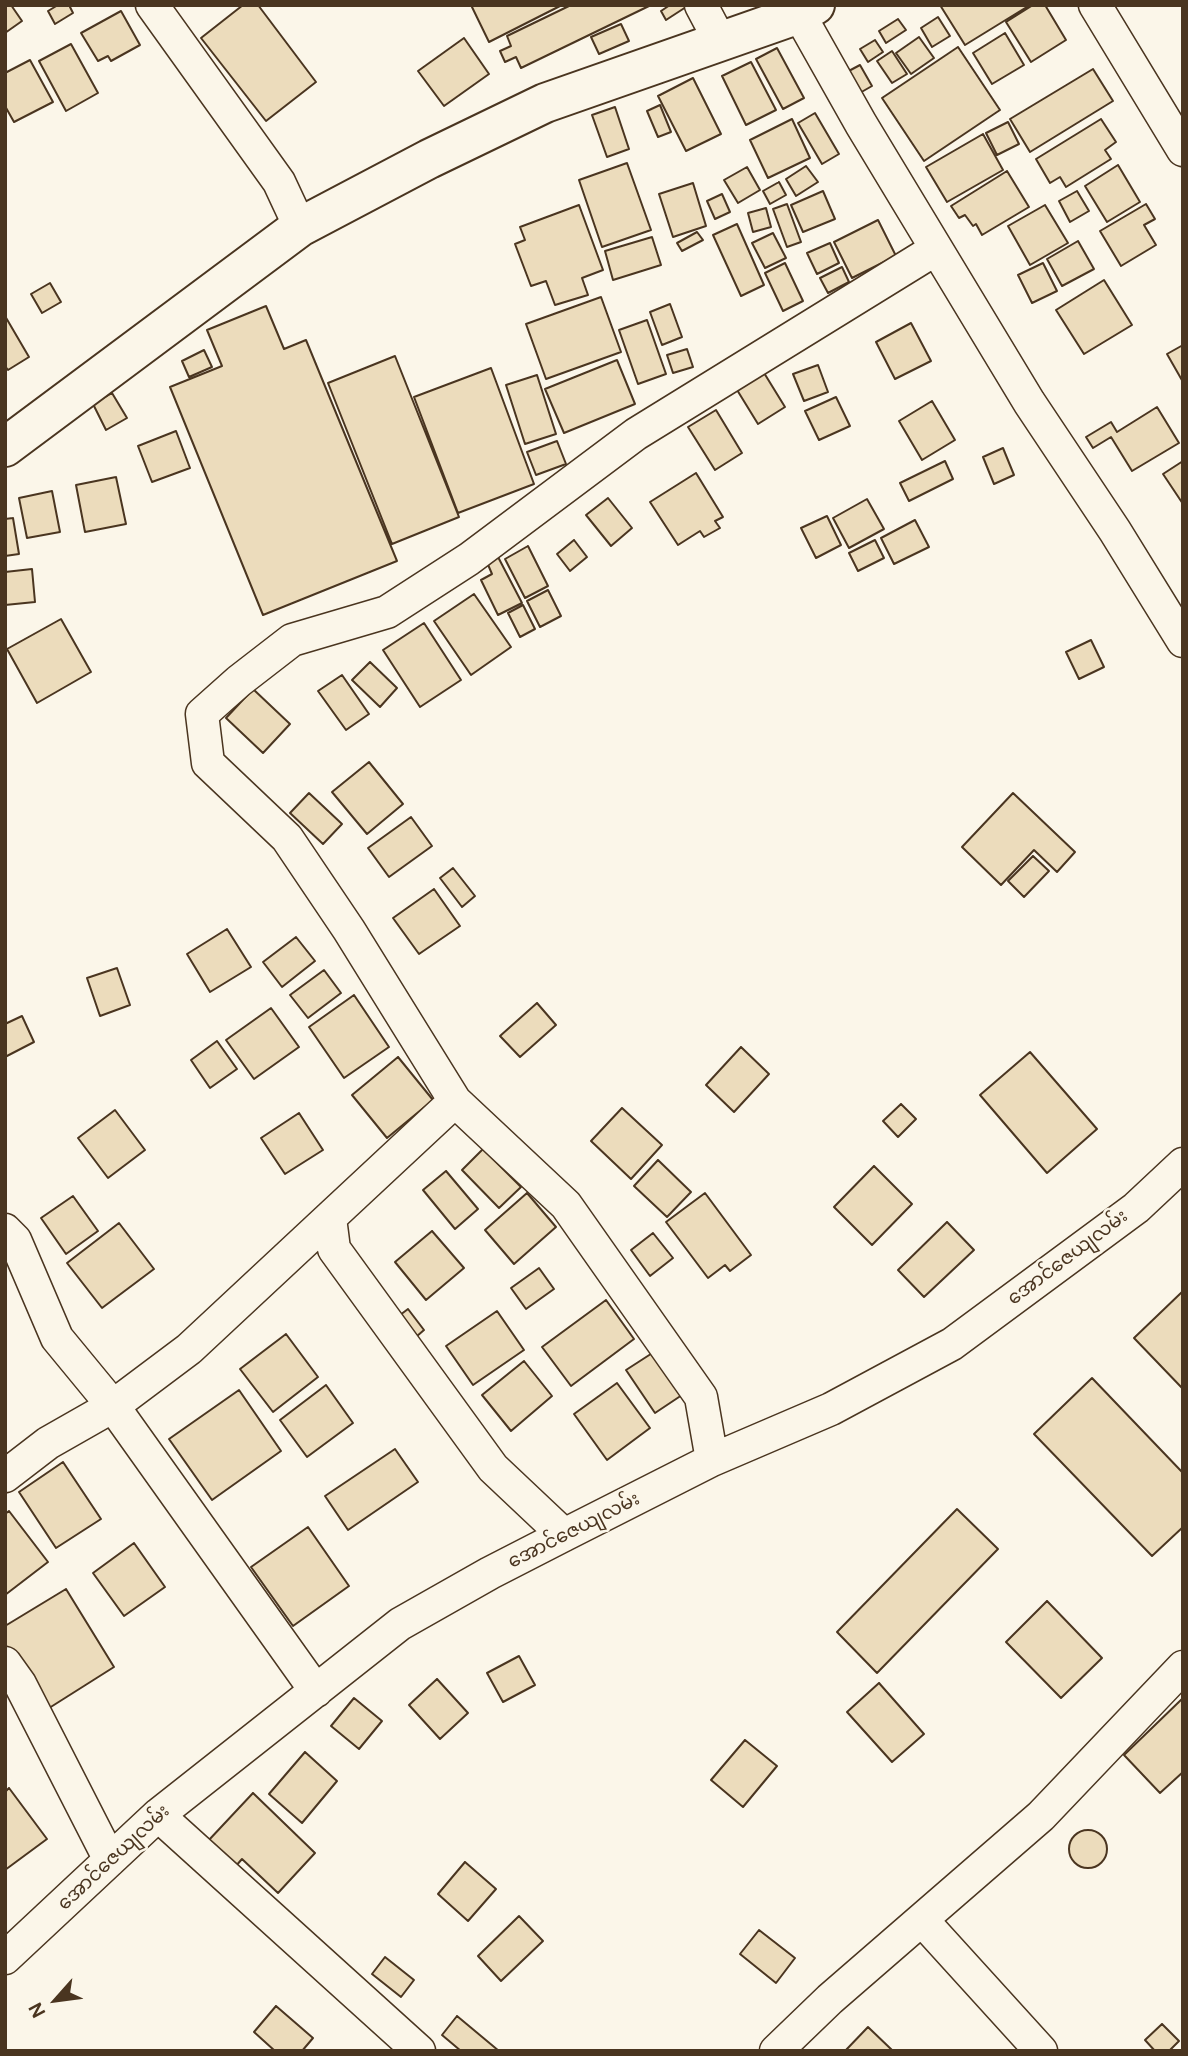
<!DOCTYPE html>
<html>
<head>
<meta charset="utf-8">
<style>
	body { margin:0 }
	#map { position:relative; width:1188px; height:2056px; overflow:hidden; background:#fbf6e9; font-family:"DM Sans",sans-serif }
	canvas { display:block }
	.frame { position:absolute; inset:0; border:7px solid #4a3520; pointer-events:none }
	.north { position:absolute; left:21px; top:1965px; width:70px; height:70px; -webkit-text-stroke:5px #fbf6e9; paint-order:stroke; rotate:242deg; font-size:19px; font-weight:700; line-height:28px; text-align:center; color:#4a3520 }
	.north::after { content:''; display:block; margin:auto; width:24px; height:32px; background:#4a3520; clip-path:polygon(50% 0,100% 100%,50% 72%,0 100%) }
</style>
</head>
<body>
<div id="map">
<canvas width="1188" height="2056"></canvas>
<div class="frame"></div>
<div class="north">N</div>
</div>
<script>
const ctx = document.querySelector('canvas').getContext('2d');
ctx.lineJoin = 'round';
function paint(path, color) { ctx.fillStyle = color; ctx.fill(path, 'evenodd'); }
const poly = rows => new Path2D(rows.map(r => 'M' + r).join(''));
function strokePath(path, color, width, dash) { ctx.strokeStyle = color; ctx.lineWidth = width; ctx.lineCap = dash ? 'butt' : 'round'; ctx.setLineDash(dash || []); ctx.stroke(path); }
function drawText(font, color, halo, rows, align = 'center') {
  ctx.font = font + ' "DM Sans","Noto Sans Myanmar",sans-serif'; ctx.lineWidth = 5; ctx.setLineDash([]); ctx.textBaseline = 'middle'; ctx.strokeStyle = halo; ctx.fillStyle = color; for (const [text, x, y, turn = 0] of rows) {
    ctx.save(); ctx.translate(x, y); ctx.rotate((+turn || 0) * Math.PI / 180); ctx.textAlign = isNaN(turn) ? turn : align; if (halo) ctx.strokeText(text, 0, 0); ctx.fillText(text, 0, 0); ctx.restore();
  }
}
const building = poly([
	[5,5,11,5,22,21,5,33,5,5],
	[58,5,69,5,73,13,55,24,48,11,58,5],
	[243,5,258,5,316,82,266,121,201,38,243,5],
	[471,5,562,5,489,42,471,5],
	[571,5,649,6,521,68,516,57,505,62,500,51,511,46,507,36,571,5],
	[670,5,685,5,686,7,666,20,661,11,670,5],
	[940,5,1030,5,965,45,940,5],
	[1033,5,1045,5,1066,40,1031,62,1006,22,1033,5],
	[121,11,140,45,111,61,108,56,98,61,81,33,121,11],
	[938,17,950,36,932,47,921,28,938,17],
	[898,19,906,30,886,43,879,31,898,19],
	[621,24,629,41,599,54,591,37,621,24],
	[1005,33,1024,65,992,84,973,53,1005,33],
	[919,37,934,58,911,74,896,53,919,37],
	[464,38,489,74,444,106,418,71,464,38],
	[875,40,883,52,868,62,860,49,875,40],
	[71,44,98,93,66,111,39,61,71,44],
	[958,47,1000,110,924,161,882,98,958,47],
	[777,48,804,98,783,109,756,59,777,48],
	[892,51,907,74,892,83,877,61,892,51],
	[30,60,53,102,14,122,5,106,5,73,30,60],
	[751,62,776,110,746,125,722,76,751,62],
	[860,65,872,86,858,94,845,73,860,65],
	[1093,69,1113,101,1030,152,1010,119,1093,69],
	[693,78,721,134,686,151,658,96,693,78],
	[660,105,671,132,658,137,647,111,660,105],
	[615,107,629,149,607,157,592,115,615,107],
	[815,113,839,154,822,164,798,123,815,113],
	[792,119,810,158,768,178,750,140,792,119],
	[1101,119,1116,142,1105,150,1111,159,1066,187,1060,177,1050,183,1036,159,1101,119],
	[1008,122,1019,144,997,155,986,133,1008,122],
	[983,134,1003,170,947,202,926,167,983,134],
	[627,163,651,230,602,247,579,180,627,163],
	[1118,165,1140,202,1107,222,1085,186,1118,165],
	[806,166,818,182,796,196,786,179,806,166],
	[747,167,760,190,738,203,724,180,747,167],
	[1007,171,1029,207,982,235,976,224,973,226,965,215,959,218,951,206,1007,171],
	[779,182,786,195,770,204,763,191,779,182],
	[693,183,706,226,673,237,659,194,693,183],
	[823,191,835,219,803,232,791,205,823,191],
	[1077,191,1089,211,1070,222,1059,201,1077,191],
	[722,194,730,212,715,219,707,201,722,194],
	[787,204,801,242,787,247,773,209,787,204],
	[1146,204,1155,219,1144,225,1156,245,1121,266,1100,231,1146,204],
	[579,205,603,270,582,278,588,295,555,305,546,281,531,286,515,244,525,240,520,227,579,205],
	[1045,205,1068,243,1030,265,1008,226,1045,205],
	[766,208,771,227,753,232,748,213,766,208],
	[878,220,896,256,852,278,834,242,878,220],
	[737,224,764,285,741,296,713,235,737,224],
	[697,232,703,240,682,251,677,243,697,232],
	[773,233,786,258,765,268,752,243,773,233],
	[652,237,661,265,613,280,605,251,652,237],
	[1078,241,1094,269,1062,286,1047,259,1078,241],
	[830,243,839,263,817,274,807,253,830,243],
	[785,263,803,301,783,311,765,273,785,263],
	[1043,263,1057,291,1032,303,1018,275,1043,263],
	[842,267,849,282,828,293,820,278,842,267],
	[1104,280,1132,325,1084,354,1056,310,1104,280],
	[50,283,61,302,42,313,31,294,50,283],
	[601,297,621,352,546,379,526,324,601,297],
	[670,304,682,337,662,345,650,312,670,304],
	[266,306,284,349,306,340,397,561,263,615,170,387,222,366,207,330,266,306],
	[5,316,29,357,8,370,5,366,5,316],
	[647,320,666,374,638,384,619,330,647,320],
	[911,323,931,361,895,379,876,342,911,323],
	[1183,345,1183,382,1167,354,1183,345],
	[687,349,693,367,673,373,667,355,687,349],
	[204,350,212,367,189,377,182,361,204,350],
	[395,356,459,517,392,544,328,383,395,356],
	[617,360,635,404,564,433,545,389,617,360],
	[818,365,828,392,804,401,793,374,818,365],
	[491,368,534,484,458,513,414,397,491,368],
	[761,368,785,407,758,424,734,385,761,368],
	[537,375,556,434,525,444,506,385,537,375],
	[112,393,127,418,106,430,93,404,112,393],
	[836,397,850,426,819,440,805,411,836,397],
	[932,401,955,440,922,460,899,421,932,401],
	[1157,407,1179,443,1132,471,1111,437,1093,448,1086,437,1111,422,1117,432,1157,407],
	[716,410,742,453,715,470,688,427,716,410],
	[176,431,190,468,152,482,138,446,176,431],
	[557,441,566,464,536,475,527,452,557,441],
	[1003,448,1014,475,994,484,983,457,1003,448],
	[945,461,953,479,909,501,900,483,945,461],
	[1183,461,1183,504,1163,474,1183,461],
	[696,473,723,517,715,521,720,528,704,537,700,531,678,545,650,502,696,473],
	[116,477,126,524,85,532,76,485,116,477],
	[52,491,60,532,27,538,19,498,52,491],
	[608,498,632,528,611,546,586,515,608,498],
	[867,499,884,529,849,548,833,518,867,499],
	[827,516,841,545,816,558,801,528,827,516],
	[13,518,19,554,5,556,5,519,13,518],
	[915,520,929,547,894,564,881,538,915,520],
	[574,540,587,557,570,571,557,554,574,540],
	[875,540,884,558,858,571,849,553,875,540],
	[528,546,548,586,525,598,505,559,528,546],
	[497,555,522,603,498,615,481,580,492,574,486,560,497,555],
	[32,569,35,602,5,605,5,572,32,569],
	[548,590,561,616,540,627,527,601,548,590],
	[474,594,511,647,471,675,434,621,474,594],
	[523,605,535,629,520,637,508,613,523,605],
	[61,619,91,672,37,703,7,649,61,619],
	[424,623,461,680,420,707,383,650,424,623],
	[1091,640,1104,667,1079,679,1066,652,1091,640],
	[370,662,397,688,380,707,352,680,370,662],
	[342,675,369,714,346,730,318,691,342,675],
	[253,689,290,724,263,753,226,718,253,689],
	[369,762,403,804,367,834,332,792,369,762],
	[309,793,342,824,323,844,290,813,309,793],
	[1013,793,1075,852,1057,872,1034,850,1001,885,962,847,1013,793],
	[411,817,432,846,389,877,368,848,411,817],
	[1033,856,1049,871,1024,897,1008,881,1033,856],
	[453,868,475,896,462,907,440,878,453,868],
	[434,889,460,926,419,954,393,918,434,889],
	[227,929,251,967,210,992,187,954,227,929],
	[296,937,315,961,282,987,263,962,296,937],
	[117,968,130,1005,100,1016,87,978,117,968],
	[324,970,341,993,308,1018,290,995,324,970],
	[354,995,389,1047,344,1078,309,1027,354,995],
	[537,1003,556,1025,520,1057,500,1036,537,1003],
	[271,1008,299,1047,254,1079,226,1040,271,1008],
	[22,1016,34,1042,5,1057,5,1024,22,1016],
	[217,1041,237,1069,210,1088,191,1060,217,1041],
	[741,1047,769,1074,734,1112,706,1085,741,1047],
	[1030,1052,1097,1129,1047,1173,980,1095,1030,1052],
	[398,1057,433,1100,387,1138,352,1095,398,1057],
	[901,1104,916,1119,898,1137,883,1121,901,1104],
	[622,1108,662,1145,631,1179,591,1141,622,1108],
	[115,1110,145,1150,108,1178,78,1138,115,1110],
	[299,1113,323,1150,285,1174,261,1138,299,1113],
	[483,1149,521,1187,499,1208,462,1170,483,1149],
	[658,1160,691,1192,667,1217,634,1186,658,1160],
	[874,1166,912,1204,872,1245,834,1207,874,1166],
	[446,1171,478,1209,455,1229,423,1190,446,1171],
	[527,1193,556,1227,514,1264,485,1230,527,1193],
	[705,1193,751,1255,730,1271,725,1265,708,1278,666,1222,705,1193],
	[73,1196,98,1231,66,1254,41,1218,73,1196],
	[947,1222,974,1250,924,1297,898,1270,947,1222],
	[119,1223,154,1269,102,1308,67,1263,119,1223],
	[432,1231,464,1268,426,1300,395,1262,432,1231],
	[653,1233,673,1258,650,1276,631,1250,653,1233],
	[539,1268,554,1289,526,1309,511,1288,539,1268],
	[1183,1291,1183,1389,1134,1338,1183,1291],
	[606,1300,634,1339,571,1386,542,1347,606,1300],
	[408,1309,424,1330,409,1343,392,1321,408,1309],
	[497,1311,524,1350,473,1385,446,1346,497,1311],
	[286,1334,318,1377,273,1412,240,1369,286,1334],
	[657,1350,685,1393,655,1413,626,1370,657,1350],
	[524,1361,552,1396,511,1431,482,1395,524,1361],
	[1092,1378,1183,1473,1183,1527,1152,1556,1034,1434,1092,1378],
	[617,1383,650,1428,607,1460,574,1414,617,1383],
	[326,1385,353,1423,307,1457,280,1420,326,1385],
	[239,1390,281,1451,212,1500,169,1439,239,1390],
	[395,1449,418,1482,348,1530,325,1496,395,1449],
	[63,1462,101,1519,56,1548,19,1492,63,1462],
	[957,1509,998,1549,877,1673,837,1632,957,1509],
	[9,1511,48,1562,5,1595,5,1514,9,1511],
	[308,1527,349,1586,293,1626,251,1567,308,1527],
	[134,1543,165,1587,124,1616,93,1573,134,1543],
	[66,1589,114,1667,46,1710,5,1644,5,1626,66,1589],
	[1047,1601,1102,1658,1061,1698,1006,1642,1047,1601],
	[519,1656,535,1685,503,1702,487,1673,519,1656],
	[437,1679,468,1713,440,1739,409,1705,437,1679],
	[879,1683,924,1734,892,1762,847,1712,879,1683],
	[354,1698,382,1721,359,1749,331,1726,354,1698],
	[1183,1698,1183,1772,1160,1793,1124,1755,1183,1698],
	[745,1740,777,1766,743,1807,711,1780,745,1740],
	[305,1752,337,1781,302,1823,269,1794,305,1752],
	[9,1788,47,1839,5,1870,5,1792,9,1788],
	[253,1793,315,1853,278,1893,242,1859,235,1867,208,1841,253,1793],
	'1069 1849a19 19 0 1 1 38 0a19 19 0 1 1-38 0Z',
	[465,1862,496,1889,468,1921,438,1894,465,1862],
	[519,1916,543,1941,501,1981,478,1956,519,1916],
	[759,1930,795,1958,776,1983,740,1954,759,1930],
	[385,1957,414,1980,401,1997,372,1974,385,1957],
	[276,2006,313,2038,302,2051,275,2051,254,2032,276,2006],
	[457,2016,499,2051,461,2051,442,2035,457,2016],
	[1162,2024,1179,2041,1169,2051,1155,2051,1145,2040,1162,2024],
	[868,2027,893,2051,845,2051,868,2027]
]);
paint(building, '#ecdcbc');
strokePath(building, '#4a3520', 2);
const street = poly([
	[152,5,279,182,300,227],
	[701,5,720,41],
	[1095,5,1183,150],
	[799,14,861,124,1029,402,1115,531,1183,641],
	[330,1218,334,1249,493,1468,564,1535],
	[5,1230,15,1240,57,1338,113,1406,316,1691],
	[712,1460,701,1397,566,1205,455,1101,349,930,287,838,208,763,202,714,239,681,292,640,387,612,469,559,636,434,936,249],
	[5,1476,48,1443,113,1406,189,1349,455,1101],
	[5,1663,20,1684,110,1860],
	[158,1815,419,2051],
	[922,1920,1041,2051],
	[5,1958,158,1815,400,1624,490,1573,564,1535,712,1460,831,1409,952,1344,1136,1208,1183,1164],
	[776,2051,830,1999,1041,1816,1183,1667]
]);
const secondary = poly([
	[5,447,300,227,429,159,545,103,799,14,815,5]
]);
strokePath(street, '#4a3520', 35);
strokePath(secondary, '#4a3520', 42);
strokePath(street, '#fbf6e9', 32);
strokePath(secondary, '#fbf6e9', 38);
drawText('19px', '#4a3520', '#fbf6e9', [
	["အောင်ဇေယျလမ်း",1068,1258,-37],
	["အောင်ဇေယျလမ်း",574,1531,-27],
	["အောင်ဇေယျလမ်း",114,1858,-43]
]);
</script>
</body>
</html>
